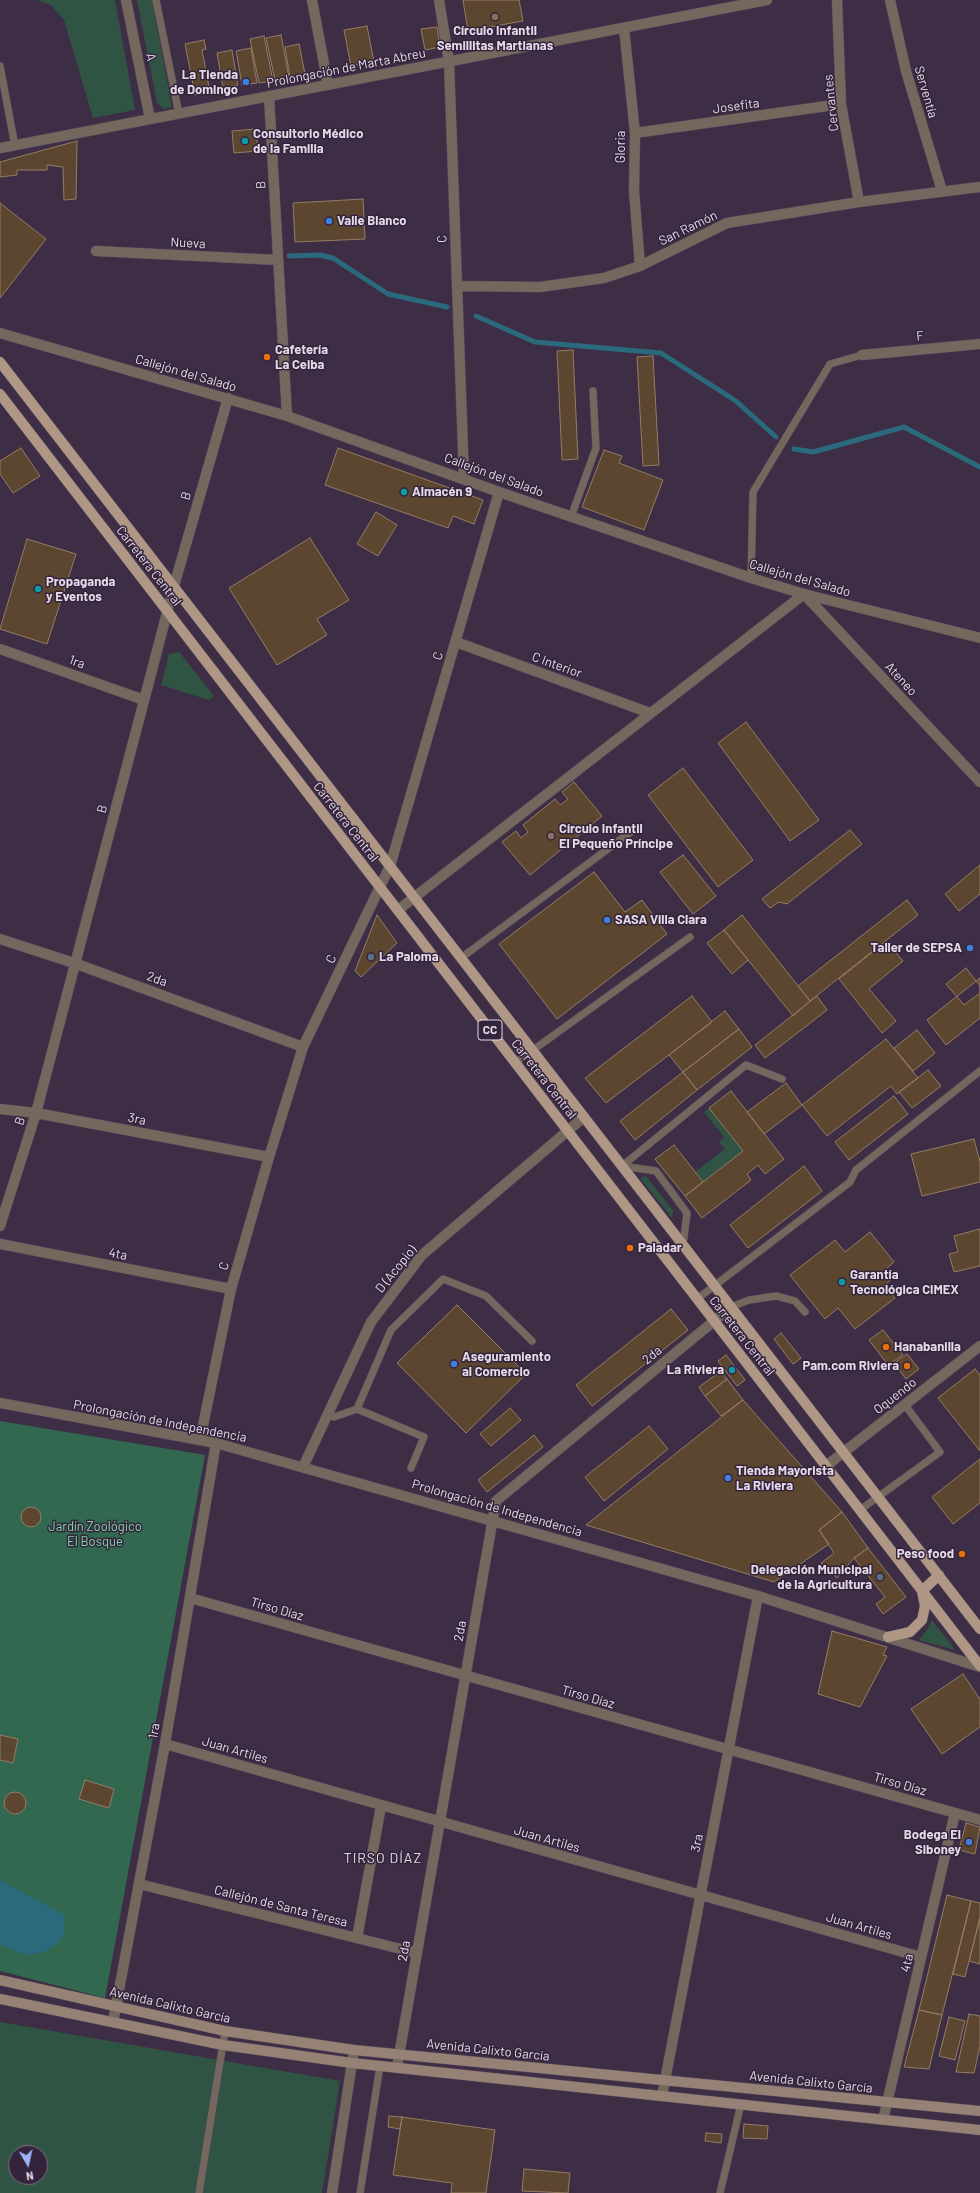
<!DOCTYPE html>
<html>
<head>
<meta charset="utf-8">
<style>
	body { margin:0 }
	#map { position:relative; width:980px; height:2193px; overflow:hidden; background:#3e2e45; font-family:Barlow,sans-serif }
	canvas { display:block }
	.north { position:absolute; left:8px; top:2145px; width:40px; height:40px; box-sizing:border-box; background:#34243b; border:1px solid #7a6d81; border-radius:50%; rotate:171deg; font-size:11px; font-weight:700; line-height:16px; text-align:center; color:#e4dae9 }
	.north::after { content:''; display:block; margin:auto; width:14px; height:18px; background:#9eb3fd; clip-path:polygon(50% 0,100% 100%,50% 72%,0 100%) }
</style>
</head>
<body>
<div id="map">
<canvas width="980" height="2193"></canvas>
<div class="north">N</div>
</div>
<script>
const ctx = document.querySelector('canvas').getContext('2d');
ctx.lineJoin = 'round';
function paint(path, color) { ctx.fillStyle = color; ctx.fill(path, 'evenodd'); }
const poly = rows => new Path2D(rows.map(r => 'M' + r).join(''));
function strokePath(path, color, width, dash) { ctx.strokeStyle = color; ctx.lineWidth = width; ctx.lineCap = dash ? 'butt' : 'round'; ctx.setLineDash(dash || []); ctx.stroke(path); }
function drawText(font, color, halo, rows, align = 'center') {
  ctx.font = font + ' Barlow,sans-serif'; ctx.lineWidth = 3; ctx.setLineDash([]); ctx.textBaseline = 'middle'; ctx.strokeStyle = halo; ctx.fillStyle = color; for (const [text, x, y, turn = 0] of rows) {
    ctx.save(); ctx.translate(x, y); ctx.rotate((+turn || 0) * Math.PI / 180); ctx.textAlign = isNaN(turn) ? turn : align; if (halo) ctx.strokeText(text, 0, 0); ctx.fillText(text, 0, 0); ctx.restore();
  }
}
paint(poly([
	[37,0,115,0,135,110,93,118,64,20,51,5],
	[137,0,152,0,172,107,164,109,157,103],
	[179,652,214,696,209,700,161,685,169,654],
	[709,1108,743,1151,703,1182,695,1172,725,1149,719,1142,724,1137,704,1112],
	[646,1176,673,1211,672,1218,640,1178],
	[932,1620,955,1650,919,1640,927,1630],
	[0,2022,340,2081,322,2193,0,2193],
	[16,2153,40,2153,40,2177,16,2177]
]), '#305444');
paint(poly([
	[0,1421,205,1455,105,1998,0,1971]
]), '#326850');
paint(poly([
	[0,1880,64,1915,65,1933,58,1943,44,1952,25,1955,0,1944]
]), '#2b6a7d');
strokePath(poly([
	[289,256,320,255,333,258,388,294,447,307],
	[476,316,535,342,661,353,736,401,776,437],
	[794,449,813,452,904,427,980,467]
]), '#2b6a7d', 5);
const building = poly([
	[463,0,519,0,523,21,468,31,463,0],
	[367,26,374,62,351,66,344,30,367,26],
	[437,27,440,47,425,50,421,29,437,27],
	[281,35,289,77,275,80,266,38,281,35],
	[264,36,273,81,259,83,250,39,264,36],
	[204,40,206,49,202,50,210,92,195,95,185,44,204,40],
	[299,44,305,74,290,77,285,47,299,44],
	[251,48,257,83,242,85,236,51,251,48],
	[232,50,238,85,223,88,217,53,232,50],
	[256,129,258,151,234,153,232,131,256,129],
	[77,141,76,199,64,200,63,167,47,165,47,170,17,170,17,175,0,177,0,162,77,141],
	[363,199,365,239,295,242,293,203,363,199],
	[0,203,46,239,0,298,0,203],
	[573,350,578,459,562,460,557,351,573,350],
	[653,356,659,465,643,466,637,357,653,356],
	[21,448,40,476,13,493,0,474,0,461,21,448],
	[338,448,483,500,474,524,453,516,448,528,325,485,338,448],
	[604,450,622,456,619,463,663,480,644,530,582,507,604,450],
	[376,512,397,525,378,556,357,544,376,512],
	[310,538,349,600,317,619,327,635,277,665,229,588,310,538],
	[27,539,76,554,47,644,0,629,27,539],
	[746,722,819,820,790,841,718,743,746,722],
	[683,768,753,860,718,887,648,795,683,768],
	[574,782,602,816,530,875,502,842,516,831,521,838,528,832,523,825,555,799,560,805,568,799,562,792,574,782],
	[850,830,862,844,787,904,779,902,770,908,762,899,850,830],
	[683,855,716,896,693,914,660,872,683,855],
	[980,865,980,894,959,911,945,894,980,865],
	[594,872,625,912,642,900,667,934,557,1019,499,944,594,872],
	[907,900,918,915,810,1001,798,986,907,900],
	[377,915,397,943,361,977,355,971,377,915],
	[742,915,810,1001,793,1016,724,930,742,915],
	[724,930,748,960,732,974,707,943,724,930],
	[886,941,903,961,869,989,896,1021,882,1033,839,979,886,941],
	[966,968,980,986,980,993,964,1005,946,984,966,968],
	[980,978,980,1018,946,1045,927,1020,980,978],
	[692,996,712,1022,606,1103,585,1078,692,996],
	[817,996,827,1010,765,1058,755,1045,817,996],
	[725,1011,739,1029,683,1072,669,1055,725,1011],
	[739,1029,752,1047,697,1090,683,1072,739,1029],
	[917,1030,935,1053,913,1071,894,1048,917,1030],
	[886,1039,918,1078,897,1094,891,1086,827,1136,802,1105,886,1039],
	[928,1070,941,1086,912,1108,899,1092,928,1070],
	[683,1072,697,1090,635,1140,620,1121,683,1072],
	[786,1083,802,1105,764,1134,747,1112,786,1083],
	[731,1091,784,1159,765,1174,758,1165,747,1174,751,1180,702,1218,685,1196,743,1151,709,1108,731,1091],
	[894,1096,908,1114,849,1160,835,1142,894,1096],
	[974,1139,980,1162,980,1182,922,1196,911,1154,974,1139],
	[674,1145,703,1182,685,1196,655,1159,674,1145],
	[804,1166,822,1191,748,1248,730,1225,804,1166],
	[980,1229,980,1266,954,1272,949,1254,958,1252,954,1236,980,1229],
	[870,1232,894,1262,886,1269,893,1278,885,1285,895,1298,855,1329,838,1308,825,1319,790,1275,835,1240,845,1252,870,1232],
	[457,1305,526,1374,466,1433,397,1363,457,1305],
	[671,1309,688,1330,592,1406,576,1385,671,1309],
	[883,1330,903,1355,888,1365,869,1340,883,1330],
	[781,1333,801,1358,793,1364,774,1339,781,1333],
	[907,1354,919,1369,906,1379,894,1363,907,1354],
	[726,1355,745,1380,737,1386,718,1361,726,1355],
	[975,1369,980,1375,980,1451,938,1398,975,1369],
	[721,1371,727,1379,705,1396,699,1387,721,1371],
	[727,1379,743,1400,721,1416,705,1396,727,1379],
	[743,1400,842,1512,819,1530,829,1544,774,1582,586,1525,743,1400],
	[510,1408,521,1420,491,1446,480,1434,510,1408],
	[649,1426,668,1449,604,1501,585,1477,649,1426],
	[534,1435,543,1447,487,1492,478,1480,534,1435],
	[980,1459,980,1503,953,1524,932,1497,980,1459],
	'21 1517a10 10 0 1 1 20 0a10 10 0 1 1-20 0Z',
	[842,1512,868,1548,854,1558,837,1578,821,1563,834,1553,819,1530,842,1512],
	[868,1548,906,1597,883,1614,876,1604,885,1597,854,1558,868,1548],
	[832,1631,887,1647,883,1655,887,1656,860,1707,818,1694,832,1631],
	[963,1674,980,1699,980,1727,942,1754,911,1709,963,1674],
	[0,1735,18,1739,13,1763,0,1760,0,1735],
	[85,1780,114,1789,109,1808,79,1799,85,1780],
	'4 1803a11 11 0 1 1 22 0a11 11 0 1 1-22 0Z',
	[966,1823,980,1827,975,1854,959,1850,966,1823],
	[947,1895,971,1901,942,2015,919,2010,947,1895],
	[971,1901,980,1903,980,1918,965,1977,953,1974,971,1901],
	[980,1918,980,1964,969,1961,980,1918],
	[919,2010,942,2015,929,2069,904,2067,919,2010],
	[969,2014,980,2016,980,2046,974,2073,956,2072,969,2014],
	[949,2017,965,2021,955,2060,939,2056,949,2017],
	[389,2116,402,2117,400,2129,388,2127,389,2116],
	[402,2117,495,2130,486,2193,451,2193,452,2183,393,2175,402,2117],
	[744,2124,768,2126,767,2139,743,2138,744,2124],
	[706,2133,722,2134,721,2143,705,2141,706,2133],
	[524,2169,570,2173,568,2193,522,2191,524,2169]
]);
paint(building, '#5c462f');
strokePath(building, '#957c64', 1);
const service = poly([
	[156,0,179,114],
	[0,66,15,146],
	[571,517,596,448,593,391],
	[751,578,753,492,830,364,862,355],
	[461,958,632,831],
	[515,1063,690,937],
	[683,1245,687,1213,656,1171,622,1166,746,1065,782,1079],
	[697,1299,850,1182,856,1170,980,1071],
	[731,1307,749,1300,776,1296,795,1301,805,1312],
	[328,1414,334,1417,357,1409],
	[411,1468,424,1437,357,1409,391,1330,443,1279,486,1296,532,1341],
	[860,1510,940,1452,905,1405],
	[199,2193,225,2031],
	[360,2193,380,2066],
	[720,2193,741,2104]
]);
const pedestrian = poly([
	[357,1938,381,1806]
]);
const minor = poly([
	[312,0,328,85],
	[439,0,449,62,464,478],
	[837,0,841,104,859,202],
	[890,0,906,71,942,191],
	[624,28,635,133,634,191,640,266],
	[269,96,287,416],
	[635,133,841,104],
	[96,251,278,260],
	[457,286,540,287,604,278,640,266,727,223,859,202,980,187],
	[0,333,287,416,499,492,751,578,804,594,980,638],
	[862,355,980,344],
	[456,642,650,713],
	[0,649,144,700],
	[398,910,804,594,980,782],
	[0,939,74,963,303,1047],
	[0,1109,36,1113,269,1157],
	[0,1226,36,1113,174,586,228,398],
	[0,1244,231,1289],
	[200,1440,231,1289,269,1157,303,1047,390,866,499,492],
	[303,1467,371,1322,422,1255,584,1117],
	[190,1598,980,1820],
	[165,1744,921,1957],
	[139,1884,417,1953],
	[113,2022,165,1744,216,1443],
	[397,2067,496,1501,731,1307],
	[662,2096,758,1596],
	[883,2120,955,1813],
	[332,2193,354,2050]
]);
const tertiary = poly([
	[126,0,150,119],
	[0,148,767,0],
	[0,1403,216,1443,758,1596,980,1667],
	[826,1466,980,1346]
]);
const secondary = poly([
	[0,1980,225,2031,354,2050,980,2111],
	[0,1999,223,2045,352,2063,980,2130]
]);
const primary = poly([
	[0,362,980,1629],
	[0,394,980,1666],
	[888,1637,910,1632,922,1620,925,1606,922,1591,939,1575]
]);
strokePath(service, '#594a5f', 8);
strokePath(pedestrian, '#594a5f', 11);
strokePath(minor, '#594a5f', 11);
strokePath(tertiary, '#594a5f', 11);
strokePath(secondary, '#594a5f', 11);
strokePath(primary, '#594a5f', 11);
strokePath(service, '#73675e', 7);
strokePath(pedestrian, '#73675e', 10);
strokePath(minor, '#73675e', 10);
strokePath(tertiary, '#73675e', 10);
strokePath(secondary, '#958274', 10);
strokePath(primary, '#b09785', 10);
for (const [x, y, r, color] of [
	[495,17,4,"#8d6e63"],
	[246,82,4,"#3f7fe0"],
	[245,141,4,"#0f9aa8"],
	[329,221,4,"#3f7fe0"],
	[267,357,4,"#e8710a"],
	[404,492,4,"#0f9aa8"],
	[38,589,4,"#0f9aa8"],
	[551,836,4,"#8d6e63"],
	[607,920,4,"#3f7fe0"],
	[970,948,4,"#3f7fe0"],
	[371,957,4,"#5c6f8a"],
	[630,1248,4,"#e8710a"],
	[842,1282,4,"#0f9aa8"],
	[886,1347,4,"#e8710a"],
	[454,1364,4,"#3f7fe0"],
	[907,1366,4,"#e8710a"],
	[732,1370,4,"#0f9aa8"],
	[728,1478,4,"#3f7fe0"],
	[962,1554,4,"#e8710a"],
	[880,1577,4,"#5c6f8a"],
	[969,1842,4,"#3f7fe0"]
]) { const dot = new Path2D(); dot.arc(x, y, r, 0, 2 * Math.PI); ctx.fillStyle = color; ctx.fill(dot); strokePath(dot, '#34243b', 1.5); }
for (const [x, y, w] of [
	[490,1030,24]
]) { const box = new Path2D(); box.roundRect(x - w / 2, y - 10, w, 20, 3); ctx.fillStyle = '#34243b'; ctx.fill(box); strokePath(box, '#e4dae9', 1); }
drawText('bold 12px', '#e4dae9', null, [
	["CC",490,1030]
]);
drawText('bold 13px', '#e4dae9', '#34243b', [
	["Círculo Infantil",495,31,"center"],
	["Semillitas Martianas",495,46,"center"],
	["La Tienda",238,75,"right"],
	["de Domingo",238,90,"right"],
	["Consultorio Médico",253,134],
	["de la Familia",253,149],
	["Valle Blanco",337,221],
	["Cafetería",275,350],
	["La Ceiba",275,365],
	["Almacén 9",412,492],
	["Propaganda",46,582],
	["y Eventos",46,597],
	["Círculo Infantil",559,829],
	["El Pequeño Príncipe",559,844],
	["SASA Villa Clara",615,920],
	["Taller de SEPSA",962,948,"right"],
	["La Paloma",379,957],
	["Paladar",638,1248],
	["Garantía",850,1275],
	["Tecnológica CIMEX",850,1290],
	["Hanabanilla",894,1347],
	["Aseguramiento",462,1357],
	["al Comercio",462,1372],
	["Pam.com Riviera",899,1366,"right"],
	["La Riviera",724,1370,"right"],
	["Tienda Mayorista",736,1471],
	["La Riviera",736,1486],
	["Peso food",954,1554,"right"],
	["Delegación Municipal",872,1570,"right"],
	["de la Agricultura",872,1585,"right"],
	["Bodega El",961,1835,"right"],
	["Siboney",961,1850,"right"]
], 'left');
drawText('13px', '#e4dae9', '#34243b', [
	["A",151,57,79],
	["Prolongación de Marta Abreu",346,68,-11],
	["Serventía",926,92,74],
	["Cervantes",831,103,-96],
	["Josefita",736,106,-8],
	["Gloria",621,147,-90],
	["B",261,185,-93],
	["San Ramón",688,228,-26],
	["C",442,239,-92],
	["Nueva",188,243,3],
	["F",920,336,-6],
	["Callejón del Salado",186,373,16],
	["Callejón del Salado",494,475,20],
	["B",186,496,-74],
	["Carretera Central",149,566,52],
	["Callejón del Salado",800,578,16],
	["C",438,656,-74],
	["1ra",77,662,20],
	["C Interior",557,665,20],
	["Ateneo",901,679,47],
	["B",102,809,-75],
	["Carretera Central",346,822,52],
	["C",331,959,-64],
	["2da",157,979,20],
	["Carretera Central",544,1079,52],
	["3ra",137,1119,11],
	["B",20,1121,-72],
	["4ta",118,1254,11],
	["C",224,1266,-74],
	["D (Acopio)",396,1269,-51],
	["Carretera Central",742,1336,52],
	["2da",652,1355,-39],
	["Oquendo",895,1396,-38],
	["Prolongación de Independencia",160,1421,11],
	["Prolongación de Independencia",497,1508,16],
	["Tirso Díaz",277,1609,16],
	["2da",460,1631,-80],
	["Tirso Díaz",588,1697,16],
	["1ra",154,1731,-80],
	["Juan Artiles",235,1750,16],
	["Tirso Díaz",900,1784,16],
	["Juan Artiles",547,1839,16],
	["3ra",697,1843,-79],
	["Callejón de Santa Teresa",281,1906,14],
	["Juan Artiles",859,1926,16],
	["2da",404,1951,-80],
	["4ta",907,1963,-77],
	["Avenida Calixto García",170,2005,13],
	["Avenida Calixto García",488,2050,6],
	["Avenida Calixto García",811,2082,6]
]);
drawText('13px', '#81d6af', '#34243b', [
	["Jardín Zoológico",95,1527],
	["El Bosque",95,1542]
]);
ctx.letterSpacing = '1px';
drawText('14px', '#e4dae9', '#34243b', [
	["TIRSO DÍAZ",383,1858]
]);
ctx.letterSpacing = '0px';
</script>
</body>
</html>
